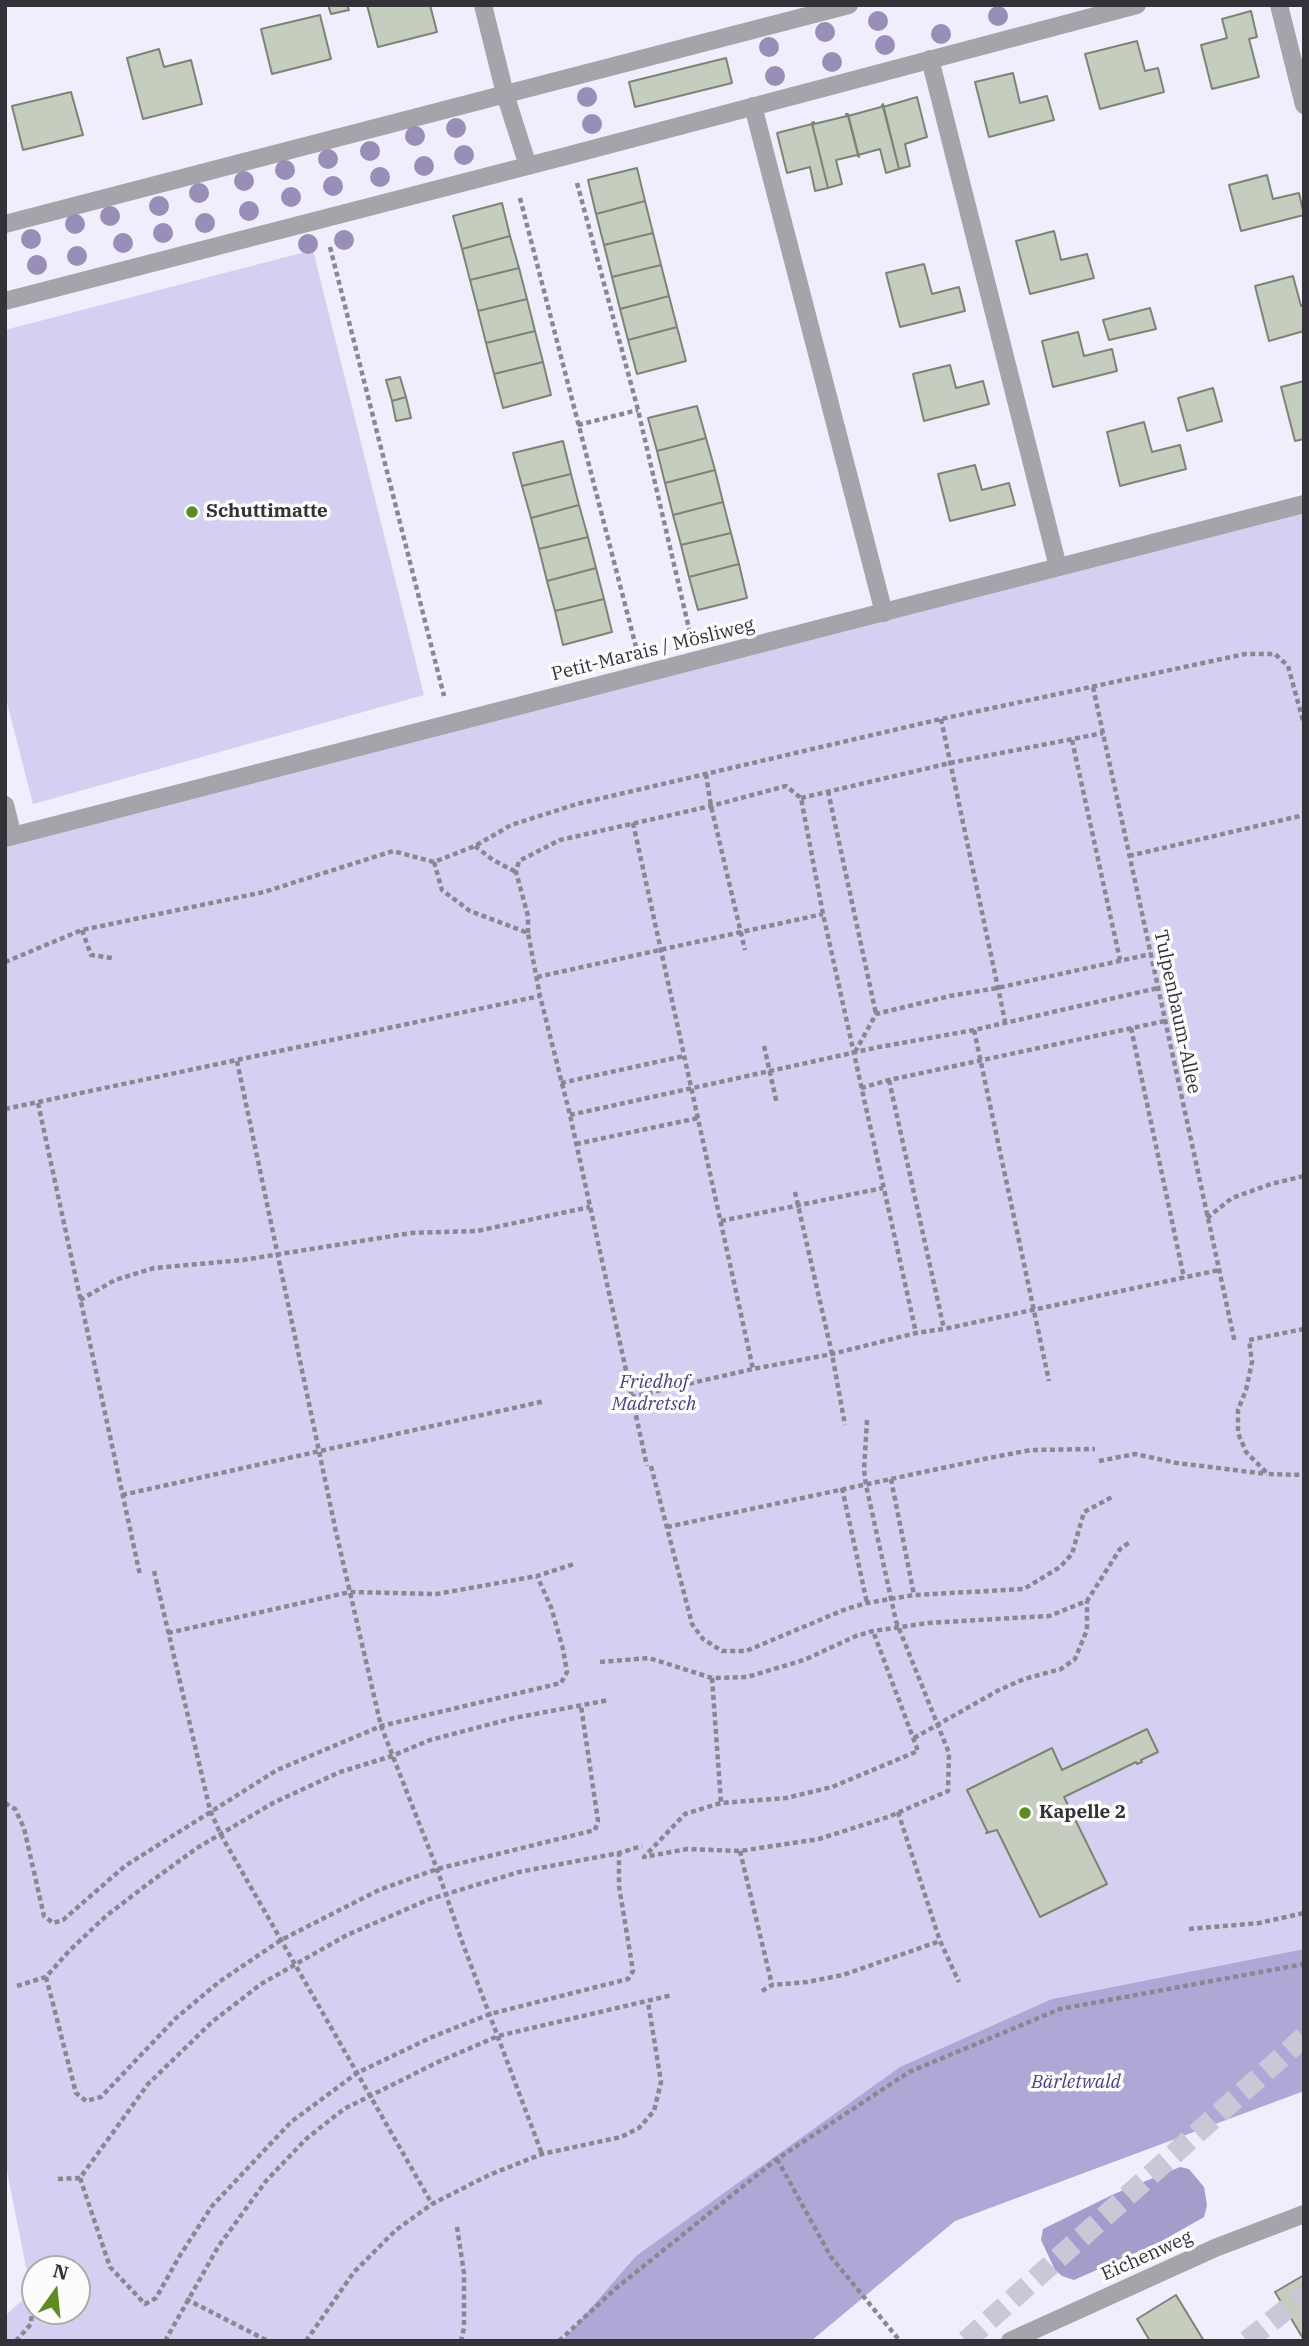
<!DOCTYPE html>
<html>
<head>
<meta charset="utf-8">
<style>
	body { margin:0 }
	#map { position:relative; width:1309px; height:2346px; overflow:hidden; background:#f0edfd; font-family:"IBM Plex Serif",serif }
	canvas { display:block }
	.frame { position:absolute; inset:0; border:7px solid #333238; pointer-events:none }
	.north { position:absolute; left:21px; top:2255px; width:70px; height:70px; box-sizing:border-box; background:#fcfcfc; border:2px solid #acabae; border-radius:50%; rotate:15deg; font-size:19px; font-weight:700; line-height:28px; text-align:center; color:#333238 }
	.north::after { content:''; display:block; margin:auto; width:24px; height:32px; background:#5d8c21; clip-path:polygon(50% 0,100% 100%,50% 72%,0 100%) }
</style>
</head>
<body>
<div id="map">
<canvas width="1309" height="2346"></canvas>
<div class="frame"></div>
<div class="north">N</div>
</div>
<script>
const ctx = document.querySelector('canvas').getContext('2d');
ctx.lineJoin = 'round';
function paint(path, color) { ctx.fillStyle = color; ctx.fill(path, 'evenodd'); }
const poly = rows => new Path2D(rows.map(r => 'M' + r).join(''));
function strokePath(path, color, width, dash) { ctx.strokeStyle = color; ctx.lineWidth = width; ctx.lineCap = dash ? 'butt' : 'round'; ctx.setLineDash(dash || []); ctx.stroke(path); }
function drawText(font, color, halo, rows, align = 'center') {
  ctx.font = font + ' "IBM Plex Serif",serif'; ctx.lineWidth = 7; ctx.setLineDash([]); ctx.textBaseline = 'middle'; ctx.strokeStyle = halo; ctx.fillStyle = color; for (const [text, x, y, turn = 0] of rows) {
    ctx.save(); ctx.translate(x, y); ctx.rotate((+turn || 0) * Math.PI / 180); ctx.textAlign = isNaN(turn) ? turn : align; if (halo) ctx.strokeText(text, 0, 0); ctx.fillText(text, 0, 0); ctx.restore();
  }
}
paint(poly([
	[313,250,424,695,33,804,5,695,5,330],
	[1304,504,1304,1949,1052,1999,636,2256,562,2341,5,2341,5,2316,35,2288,26,2267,5,2161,5,838],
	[35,2269,77,2269,77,2311,35,2311]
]), '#d5cff2');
paint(poly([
	[1304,1949,1304,2091,955,2221,811,2341,562,2341,636,2256,900,2067,1052,1999]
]), '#b0a7d7');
paint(poly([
	[1180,2167,1189,2169,1204,2187,1207,2205,1204,2217,1160,2242,1074,2280,1062,2276,1055,2270,1041,2240,1043,2229,1114,2194]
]), '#a69ccc');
const building = poly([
	[328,5,347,5,349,10,331,14,328,5],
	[367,5,430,5,437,32,378,47,367,5],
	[1251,11,1257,37,1249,39,1259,77,1212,89,1201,45,1227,38,1222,19,1251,11],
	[320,15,331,59,272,74,261,29,320,15],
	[1137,41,1145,71,1158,68,1164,92,1100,109,1085,54,1137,41],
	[159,49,164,67,191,60,202,104,143,119,127,58,159,49],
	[726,58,732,83,635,107,629,82,726,58],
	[1013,73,1020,103,1047,96,1054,120,989,137,975,82,1013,73],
	[71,92,83,135,23,150,12,106,71,92],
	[917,97,927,137,905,144,910,166,899,169,883,107,917,97],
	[883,104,899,169,886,173,880,149,858,155,848,116,881,107,883,104],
	[846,114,848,114,859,157,857,155,836,160,842,184,828,188,812,123,814,122,814,124,847,116,846,114],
	[812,124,828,188,815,191,810,167,787,173,777,133,812,124],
	[637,168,645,201,596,214,588,180,637,168],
	[1267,175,1273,199,1299,193,1304,215,1241,231,1229,185,1267,175],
	[645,201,653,233,604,245,596,214,645,201],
	[502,203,510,236,462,249,453,216,502,203],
	[1054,231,1061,260,1087,254,1094,278,1030,294,1016,241,1054,231],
	[653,233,661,265,612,277,604,245,653,233],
	[510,236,519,268,470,280,462,249,510,236],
	[924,264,932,294,959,287,965,311,900,327,886,273,924,264],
	[661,265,669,296,620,309,612,277,661,265],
	[519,268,527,299,478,311,470,280,519,268],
	[1293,276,1301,306,1304,305,1304,331,1269,341,1255,286,1293,276],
	[669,296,677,327,628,340,620,309,669,296],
	[527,299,535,331,486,343,478,311,527,299],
	[1150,308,1156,329,1109,340,1103,320,1150,308],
	[677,327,686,361,637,374,628,340,677,327],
	[535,331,543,362,494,374,486,343,535,331],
	[1078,332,1084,356,1112,349,1117,371,1053,387,1042,341,1078,332],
	[543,362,551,395,503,408,494,374,543,362],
	[950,365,956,388,983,381,989,404,924,421,913,374,950,365],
	[400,377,406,397,392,401,386,380,400,377],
	[1304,381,1304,439,1295,441,1281,387,1304,381],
	[1213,388,1222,421,1187,431,1178,398,1213,388],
	[406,397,411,418,396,421,392,401,406,397],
	[697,406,706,438,657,451,648,418,697,406],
	[1144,422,1152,452,1180,445,1186,469,1120,486,1107,432,1144,422],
	[706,438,715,470,665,483,657,451,706,438],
	[563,441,571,474,522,486,513,453,563,441],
	[975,465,982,490,1009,483,1015,505,950,521,938,474,975,465],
	[715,470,723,502,673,515,665,483,715,470],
	[571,474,579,505,531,518,522,486,571,474],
	[723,502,731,533,681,545,673,515,723,502],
	[579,505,588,537,539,549,531,518,579,505],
	[731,533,739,564,689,577,681,545,731,533],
	[588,537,596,568,547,581,539,549,588,537],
	[739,564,747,598,698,610,689,577,739,564],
	[596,568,604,599,555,611,547,581,596,568],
	[604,599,612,632,563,645,555,611,604,599],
	[1147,1729,1158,1752,1141,1760,1142,1762,1137,1764,1136,1762,1064,1797,1107,1884,1040,1917,997,1830,986,1833,988,1833,967,1790,1052,1748,1062,1770,1147,1729],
	[1304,2275,1304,2340,1275,2292,1304,2275],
	[1176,2295,1204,2341,1150,2341,1137,2319,1176,2295]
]);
paint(building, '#c4cdbe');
strokePath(building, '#7d8476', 2);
strokePath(poly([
	[966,2341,1304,2037],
	[1247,2341,1304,2295]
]), '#cac8d6', 21, [21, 10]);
strokePath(poly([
	[577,183,638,410,690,633],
	[520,198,636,647],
	[330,247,444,696],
	[578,425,638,410],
	[1093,687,1235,1343],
	[941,719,1005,1021],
	[1072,740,1120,960],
	[706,774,711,806,745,950],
	[828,791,876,1014],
	[801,798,950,763,1103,733],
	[633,823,753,1369],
	[475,846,493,860,516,872],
	[1129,856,1304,815],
	[434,862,442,890,470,911,528,933,540,996,570,1115,647,1466],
	[82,930,91,955,112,958],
	[528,933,528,916,516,872,519,861,560,840,711,806,786,786,801,798,823,914,916,1333],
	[5,962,82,930,264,892,393,851,434,862,475,846,511,825,577,804,941,719,1245,654,1275,654,1288,666,1304,724],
	[537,977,823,914],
	[1131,1028,1184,1278],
	[974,1030,1049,1381],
	[764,1046,777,1104],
	[855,1052,876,1014,950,996,997,988,1151,954],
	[237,1061,336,1532,381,1726,437,1869,464,1947,542,2154],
	[889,1080,944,1329],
	[561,1083,684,1056],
	[861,1088,889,1080,1165,1021],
	[38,1103,140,1575],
	[5,1109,540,996],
	[570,1115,879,1047,974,1030,1158,988],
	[576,1144,698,1118],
	[795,1192,832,1354,845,1425],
	[1207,1218,1232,1198,1271,1184,1304,1176],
	[721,1221,883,1188],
	[80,1300,115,1280,154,1268,243,1260,411,1233,477,1231,590,1207],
	[1304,1329,1249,1340,1252,1362,1246,1390,1238,1410,1238,1433,1246,1452,1268,1474,1304,1475],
	[631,1397,753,1369,832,1354,916,1333,944,1329,1219,1270],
	[867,1420,864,1470,866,1485,896,1621,949,1753,948,1791,888,1817,819,1839,740,1851,687,1849,644,1857,685,1814,721,1803,786,1798,832,1787,918,1751,873,1631],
	[1099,1461,1135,1454,1177,1463,1267,1474],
	[651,1466,692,1624,703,1639,722,1651,746,1651,846,1609,867,1603,914,1595,1024,1589,1060,1567,1072,1554,1084,1512,1112,1497],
	[891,1479,914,1595],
	[842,1488,867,1603],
	[122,1495,545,1401],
	[667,1527,989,1458,1031,1450,1095,1449],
	[154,1571,210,1810,221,1835,432,2204],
	[168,1633,350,1592,437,1594,537,1576,574,1564],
	[600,1662,649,1658,712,1678,747,1677,804,1660,856,1636,873,1631,928,1623,1049,1616,1087,1601,1120,1549,1130,1542],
	[712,1678,721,1803],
	[914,1738,999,1690,1024,1679,1061,1669,1075,1659,1087,1630,1087,1601],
	[5,1803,15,1809,24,1828,44,1916,53,1923,63,1920,125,1866,277,1770,381,1726,561,1683,567,1672,563,1649,551,1607,537,1576],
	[898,1812,940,1941,959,1982],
	[740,1851,772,1985],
	[1189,1929,1259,1923,1304,1913],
	[46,1977,76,2093,86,2101,101,2097,176,2018,219,1982,281,1940,379,1890,437,1869,595,1830,598,1821,581,1706],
	[17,1986,46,1977,69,1951,106,1916,153,1880,197,1848,273,1803,340,1772,392,1756,430,1740,514,1718,609,1700],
	[762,1991,772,1985,807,1982,843,1975,940,1941],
	[777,2159,831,2257,900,2341],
	[80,2178,110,2267,145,2304,156,2298,179,2257,212,2206,291,2122,357,2073,432,2037,490,2014,628,1979,633,1971,619,1886,619,1853],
	[58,2179,80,2178,148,2084,212,2022,261,1984,347,1935,430,1899,519,1872,619,1853,642,1846],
	[457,2227,464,2273,464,2328,461,2341],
	[186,2299,268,2341],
	[16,2341,31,2324,32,2310,27,2304],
	[165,2341,218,2247,266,2181,306,2139,344,2109,438,2062,498,2036,672,1995],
	[306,2341,354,2272,396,2230,432,2204,489,2175,542,2154,621,2137,639,2128,654,2111,661,2082,648,2002],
	[559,2341,615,2289,777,2159,909,2072,1060,2009,1304,1964]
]), '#898792', 4.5, [5, 3.5]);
strokePath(poly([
	[483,5,505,94,528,166],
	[1279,5,1304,105],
	[930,59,1058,567],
	[753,106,884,613],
	[5,224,849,5],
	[5,301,570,155,1137,5],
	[5,805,13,836],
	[5,838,1304,504],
	[1010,2341,1215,2248,1304,2214]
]), '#a5a4ab', 18);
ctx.fillStyle = '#988eb7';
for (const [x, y] of [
	[998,16],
	[878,21],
	[825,32],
	[941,34],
	[885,45],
	[769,47],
	[832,62],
	[775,76],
	[587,97],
	[592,124],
	[456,128],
	[415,136],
	[370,151],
	[464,155],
	[328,159],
	[424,166],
	[285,170],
	[380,177],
	[244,181],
	[333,186],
	[199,193],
	[291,197],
	[159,206],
	[249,211],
	[110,216],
	[205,223],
	[75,224],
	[163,233],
	[31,239],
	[344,240],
	[123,243],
	[308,244],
	[77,256],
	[37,265]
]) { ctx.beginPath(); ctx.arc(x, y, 10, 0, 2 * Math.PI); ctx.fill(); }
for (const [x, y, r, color] of [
	[192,512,7,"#5d8c21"],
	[1025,1813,7,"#5d8c21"]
]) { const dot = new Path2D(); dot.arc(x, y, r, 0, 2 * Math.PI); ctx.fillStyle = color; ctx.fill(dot); strokePath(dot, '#fcfcfc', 2.5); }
drawText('bold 19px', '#333238', '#fcfcfc', [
	["Schuttimatte",206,512],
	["Kapelle 2",1039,1813]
], 'left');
drawText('19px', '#333238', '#fcfcfc', [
	["Petit-Marais / Mösliweg",653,650,-14],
	["Tulpenbaum-Allee",1177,1012,78],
	["Eichenweg",1147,2256,-24]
]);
drawText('italic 19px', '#50407d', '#fcfcfc', [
	["Friedhof",654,1383],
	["Madretsch",654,1405],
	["Bärletwald",1076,2083]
]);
</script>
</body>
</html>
